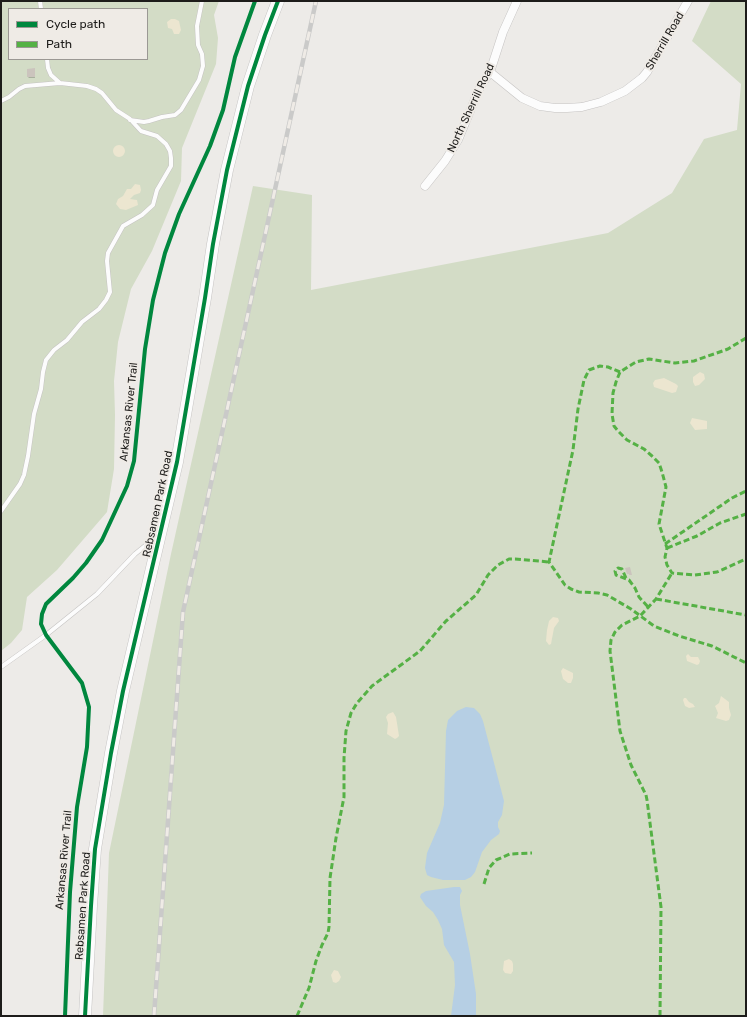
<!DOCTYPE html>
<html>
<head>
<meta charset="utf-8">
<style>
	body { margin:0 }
	#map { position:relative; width:747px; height:1017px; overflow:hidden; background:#edebe8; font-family:Rubik,sans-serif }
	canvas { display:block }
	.frame { position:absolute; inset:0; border:2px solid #1d1c1a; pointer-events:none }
	.legend { position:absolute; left:8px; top:8px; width:140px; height:52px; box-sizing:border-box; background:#efebe6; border:1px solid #9b9894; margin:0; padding:5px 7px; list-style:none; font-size:12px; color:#1d1c1a }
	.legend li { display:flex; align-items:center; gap:8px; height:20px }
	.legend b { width:20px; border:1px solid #9b9894 }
</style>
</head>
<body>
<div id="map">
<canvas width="747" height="1017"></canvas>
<div class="frame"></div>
<ul class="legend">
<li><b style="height:5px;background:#00873e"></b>Cycle path</li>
<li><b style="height:5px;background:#55b145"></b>Path</li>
</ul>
</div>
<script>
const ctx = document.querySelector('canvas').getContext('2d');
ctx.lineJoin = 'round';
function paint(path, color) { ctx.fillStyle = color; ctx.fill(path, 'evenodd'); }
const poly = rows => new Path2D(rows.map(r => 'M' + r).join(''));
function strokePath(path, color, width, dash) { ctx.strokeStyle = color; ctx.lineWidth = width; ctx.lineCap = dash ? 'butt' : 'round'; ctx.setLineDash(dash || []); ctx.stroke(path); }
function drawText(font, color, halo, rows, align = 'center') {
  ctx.font = font + ' Rubik,sans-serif'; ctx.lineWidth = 4; ctx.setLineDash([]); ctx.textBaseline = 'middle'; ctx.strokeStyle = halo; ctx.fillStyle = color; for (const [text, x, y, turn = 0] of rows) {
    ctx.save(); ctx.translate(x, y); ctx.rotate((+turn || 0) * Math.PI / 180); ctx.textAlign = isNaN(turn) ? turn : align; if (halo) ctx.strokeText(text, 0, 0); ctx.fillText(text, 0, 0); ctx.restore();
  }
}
paint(poly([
	[1,1,219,1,214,15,218,38,216,64,182,148,181,181,152,251,131,289,118,342,114,381,115,415,114,469,107,512,57,570,27,597,22,630,11,643,1,651],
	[9,9,147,9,147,59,9,59],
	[711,1,746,1,746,1016,103,1016,109,853,171,554,253,186,312,195,311,290,608,233,672,193,704,139,737,130,741,84,692,41]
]), '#d3dcc6');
paint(poly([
	[171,19,175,19,179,21,181,30,179,34,174,34,172,29,168,28,167,22],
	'113 151a6 6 0 1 1 12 0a6 6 0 1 1-12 0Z',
	[135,184,140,185,141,190,140,193,134,195,130,199,137,200,138,205,126,210,120,209,116,204,118,199,123,196,127,189,131,189],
	[700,372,704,374,705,379,699,385,695,386,693,382,693,377],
	[664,378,676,384,678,386,676,392,672,393,654,387,653,383,655,380],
	[692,418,707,421,707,429,695,430,690,423],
	[553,617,558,618,559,621,554,628,551,644,549,645,546,641,547,630,549,621],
	[688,654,691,657,698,657,700,661,699,664,697,665,687,661,686,656],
	[563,668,573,673,573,678,571,683,568,683,563,679,561,671],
	[721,696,729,702,729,708,731,715,729,720,726,721,716,718,718,713,715,706,719,703],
	[686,698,689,702,693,704,695,707,689,708,685,706,683,700,684,698],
	[393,712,396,717,399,736,397,738,395,739,387,734,388,723,386,717,388,714],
	[509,959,512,961,513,964,513,971,511,974,505,973,503,970,504,961],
	[334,970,338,971,341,977,339,981,336,983,333,982,331,975]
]), '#ece6d0');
paint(poly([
	[466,707,474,708,480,714,483,721,504,801,502,815,498,822,498,827,500,831,499,834,491,840,482,852,475,872,471,877,465,880,443,880,431,877,427,875,425,868,427,853,440,823,444,805,446,731,448,720,457,711],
	[454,887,460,887,462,891,460,895,460,905,470,954,476,994,476,1016,451,1016,455,985,454,962,444,945,442,929,438,920,433,912,426,906,420,897,421,894,426,891]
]), '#b6cfe4');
paint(poly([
	[34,69,35,78,29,78,28,77]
]), '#0003');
paint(poly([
	[35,68,35,77,27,77,27,69],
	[630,567,632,575,629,575,629,574,627,574,625,568]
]), '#cbc4bd');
const lane = poly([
	[40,1,41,9],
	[47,59,48,68,51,75,60,83],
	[1,101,9,97,19,89,25,86,60,83,87,86,96,89,102,93,116,110,130,119,141,131,157,136,166,144,170,151,171,158,171,166,157,190,153,205,142,215,123,226,108,253,107,261,110,292,106,300,99,309,82,322,67,340,54,350,46,360,43,372,41,389,34,414,28,456,24,475,20,484,1,511],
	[130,120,144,122,149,121,162,117,175,115,181,110,199,80,203,66,202,54,198,45,197,26,202,1],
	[1,667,46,635,97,594,135,554,156,537]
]);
const street = poly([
	[490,72,522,98,540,106,555,108,567,108,582,107,601,102,625,91,642,78,647,72,688,1],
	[425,186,445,161,458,140,480,87,490,72,503,32,517,1]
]);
const secondary = poly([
	[85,1016,91,906,95,849,111,753,123,691,177,462,205,298,213,244,227,170,248,86,265,35,278,1]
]);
strokePath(lane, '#c5c3c2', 5);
strokePath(street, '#c5c3c2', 9);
strokePath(secondary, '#c5c3c2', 13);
strokePath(lane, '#fcfcfc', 4);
strokePath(street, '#fcfcfc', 8);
strokePath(secondary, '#fcfcfc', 12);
const rail = poly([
	[154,1016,183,612,316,1]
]);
strokePath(rail, '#cacac9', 4.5);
strokePath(rail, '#efebe6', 3, [9]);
strokePath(poly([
	[746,338,728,349,694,361,675,363,649,359,636,362,631,365,620,372,616,382,613,393,612,414,614,426,618,431,627,440,644,449,652,456,659,463,662,472,666,487,659,524,667,548,665,557,667,565,672,573,695,575,717,572,746,559],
	[620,372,608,367,600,366,589,370,584,380,578,409,573,450,549,562,565,585,571,589,579,592,598,593,607,595,631,609,654,626,679,636,712,646,746,663],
	[665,544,732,498,746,491],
	[667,548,697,536,720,523,746,514],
	[626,578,622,569,618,568,615,571,616,575,629,580,635,588,639,597,648,607],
	[656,599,746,615],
	[484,884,489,868,496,860,510,854,532,853],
	[297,1016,309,988,316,961,322,945,328,933,329,927,330,878,336,838,344,797,344,758,346,731,351,713,357,703,372,686,420,651,446,621,476,595,488,575,498,565,509,559,515,559,549,562],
	[660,1016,661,907,647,800,646,795,631,765,620,731,610,651,611,640,615,632,622,625,640,616,656,599,672,573]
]), '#55b145', 3, [6, 3]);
strokePath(poly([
	[65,1016,70,892,77,807,87,747,89,707,82,683,46,635,41,624,42,614,46,604,73,578,86,563,102,540,127,486,134,461,145,349,153,300,165,253,179,214,210,146,223,110,235,57,255,1],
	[85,1016,91,906,95,849,111,753,123,691,177,462,205,298,213,244,227,170,248,86,265,35,278,1]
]), '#00873e', 4);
drawText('11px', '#1d1c1a', '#efebe6', [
	["Sherrill Road",665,41,-60],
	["North Sherrill Road",471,108,-65],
	["Arkansas River Trail",129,412,-84],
	["Rebsamen Park Road",158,504,-78],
	["Arkansas River Trail",64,860,-85],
	["Rebsamen Park Road",83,906,-86]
]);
</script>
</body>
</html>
